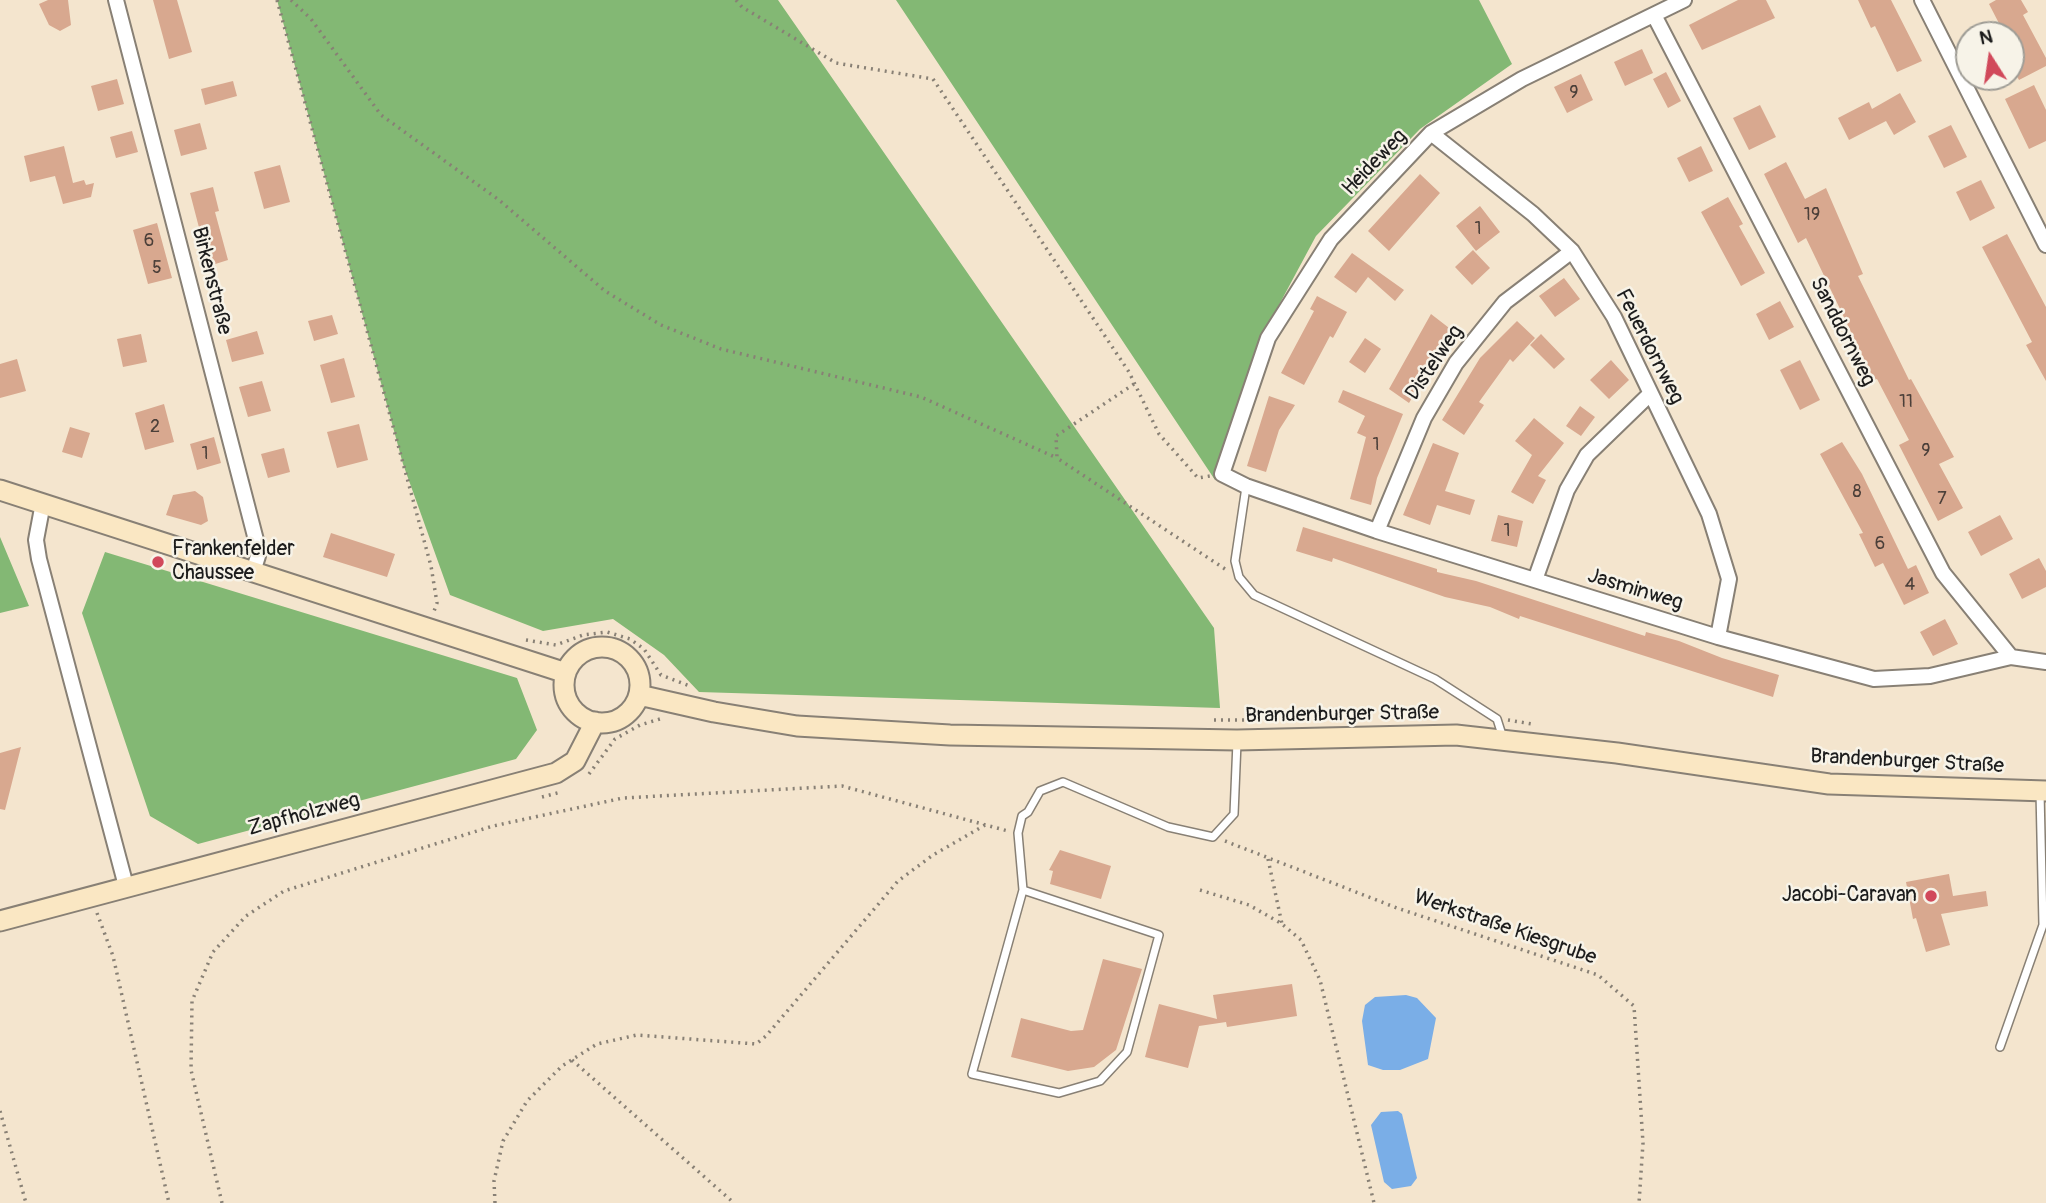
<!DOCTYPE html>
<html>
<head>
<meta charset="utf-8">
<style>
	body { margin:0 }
	#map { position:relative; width:2046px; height:1203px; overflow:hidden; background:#f4e5ce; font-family:Pangolin,sans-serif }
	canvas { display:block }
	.north { position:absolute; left:1955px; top:21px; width:70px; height:70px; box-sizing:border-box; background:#f7f3e8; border:2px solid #9f9d96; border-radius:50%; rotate:348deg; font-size:19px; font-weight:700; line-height:28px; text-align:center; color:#1c1c1c }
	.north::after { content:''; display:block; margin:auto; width:24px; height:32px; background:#d1495b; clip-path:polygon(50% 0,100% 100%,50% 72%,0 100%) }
</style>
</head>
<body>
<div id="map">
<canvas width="2046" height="1203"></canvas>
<div class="north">N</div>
</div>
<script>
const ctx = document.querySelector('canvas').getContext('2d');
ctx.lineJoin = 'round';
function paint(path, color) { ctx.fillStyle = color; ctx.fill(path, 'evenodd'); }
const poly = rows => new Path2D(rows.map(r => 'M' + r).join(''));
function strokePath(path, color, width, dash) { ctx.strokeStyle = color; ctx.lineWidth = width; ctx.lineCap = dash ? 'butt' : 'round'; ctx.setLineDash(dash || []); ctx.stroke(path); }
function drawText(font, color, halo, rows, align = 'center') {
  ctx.font = font + ' Pangolin,sans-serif'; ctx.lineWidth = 5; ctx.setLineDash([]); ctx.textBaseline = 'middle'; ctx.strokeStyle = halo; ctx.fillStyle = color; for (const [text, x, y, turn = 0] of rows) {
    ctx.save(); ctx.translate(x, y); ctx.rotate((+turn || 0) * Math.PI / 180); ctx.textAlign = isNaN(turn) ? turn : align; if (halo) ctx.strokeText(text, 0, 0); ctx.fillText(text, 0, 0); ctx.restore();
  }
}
paint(poly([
	[277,0,778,0,1214,628,1220,708,699,692,664,655,613,619,543,631,450,595,403,464],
	[896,0,1479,0,1512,64,1420,129,1316,236,1258,344,1215,480],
	[0,537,29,606,0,613],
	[105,552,517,678,537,730,516,759,198,844,150,816,82,613]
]), '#83b874');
paint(poly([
	[1406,995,1417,998,1436,1018,1428,1059,1400,1070,1383,1070,1368,1065,1362,1021,1365,1005,1375,997],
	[1398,1111,1402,1114,1417,1178,1411,1186,1392,1189,1384,1182,1371,1125,1381,1112]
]), '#7aaee7');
paint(poly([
	[48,0,68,0,71,25,60,31,49,25,39,4],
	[153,0,177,0,192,52,169,59],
	[1738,0,1766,0,1775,18,1702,50,1689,25],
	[1858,0,1891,0,1922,61,1897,72,1875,26,1871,28],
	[1996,0,2021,0,2028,12,2023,15,2046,58,2046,66,2019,80,2011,65,2011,35,2005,35,1989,4],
	[1642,49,1653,73,1625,86,1614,62],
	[1666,72,1681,101,1668,108,1653,79],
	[1581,74,1593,100,1567,113,1554,87],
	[117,79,124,104,98,111,91,86],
	[233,81,237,96,205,105,201,89],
	[2034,85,2046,110,2046,141,2029,149,2005,99],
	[1900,93,1916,122,1894,135,1886,121,1849,140,1838,118,1869,102,1872,109],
	[1760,105,1776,137,1749,150,1733,118],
	[200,123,207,149,181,156,174,130],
	[1951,125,1967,157,1944,168,1928,136],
	[132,131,138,152,116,158,110,137],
	[64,146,73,183,84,180,86,185,94,183,91,197,63,204,55,176,30,182,24,156],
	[1701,146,1713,171,1689,182,1677,158],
	[1786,162,1805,199,1826,188,1863,274,1858,276,1909,380,1911,379,1954,457,1939,464,1963,508,1938,521,1899,445,1909,440,1877,379,1874,380,1806,238,1798,243,1764,174],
	[280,165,290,202,264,209,254,172],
	[1420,174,1440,193,1389,251,1368,231],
	[1981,180,1995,208,1970,221,1956,192],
	[213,187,219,211,215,212,228,260,209,266,190,193],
	[1728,197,1743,224,1739,226,1765,273,1741,286,1701,212],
	[1480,206,1500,232,1476,251,1456,226],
	[157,223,172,278,148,284,133,230],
	[2007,234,2046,307,2046,381,2026,345,2032,342,1982,247],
	[1473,250,1490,268,1472,285,1455,267],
	[1352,253,1404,290,1395,301,1368,277,1356,293,1334,277],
	[1564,278,1580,299,1555,317,1539,296],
	[1317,296,1347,312,1333,338,1330,336,1304,385,1281,373,1314,311,1310,309],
	[1780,301,1794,327,1769,340,1756,314],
	[1431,314,1453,331,1429,361,1433,363,1409,403,1389,389],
	[332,315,338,334,314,341,308,321],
	[1517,321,1535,338,1513,362,1510,359,1479,402,1484,405,1464,435,1442,420,1480,358],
	[257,331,264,354,232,362,226,340],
	[141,334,147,362,123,367,117,339],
	[1541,334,1565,359,1554,369,1530,345],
	[1365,338,1381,349,1365,373,1349,362],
	[344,358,355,397,331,403,320,365],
	[17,359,26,391,0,398,0,364],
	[1611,360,1629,380,1609,399,1590,380],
	[1800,360,1820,400,1800,410,1780,370],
	[262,381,271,411,248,417,239,387],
	[1343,390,1403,414,1377,478,1371,505,1350,499,1366,437,1357,433,1365,416,1338,402],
	[1269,396,1295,405,1279,430,1266,472,1247,466],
	[164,404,174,442,145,450,135,413],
	[1580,406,1595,417,1581,436,1566,426],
	[1534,418,1564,443,1538,476,1546,480,1533,504,1511,492,1532,455,1515,441],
	[359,424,368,460,337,468,327,432],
	[70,427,90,433,82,458,62,452],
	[214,437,221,463,197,470,190,444],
	[1842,442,1862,474,1908,569,1916,565,1929,593,1904,605,1883,563,1875,567,1859,534,1863,533,1820,454],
	[1433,443,1459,453,1445,491,1475,500,1470,515,1437,505,1430,525,1403,515],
	[284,448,290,472,268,478,261,454],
	[195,491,203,497,208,521,201,525,166,515,173,495],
	[1498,515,1523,521,1517,547,1491,541],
	[2000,515,2013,539,1981,556,1968,532],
	[1303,527,1437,569,1437,572,1476,581,1645,636,1646,632,1679,641,1722,658,1779,675,1773,697,1520,616,1519,619,1490,607,1445,597,1333,558,1332,562,1296,551],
	[331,533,395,554,387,577,323,557],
	[2039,558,2046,571,2046,587,2022,599,2009,574],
	[1945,619,1958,644,1933,656,1920,632],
	[21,747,5,810,0,809,0,753],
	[1060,850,1111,866,1101,899,1050,884,1053,871,1049,870],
	[1949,874,1953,896,1986,891,1988,906,1941,914,1950,945,1926,952,1916,918,1913,919,1906,882],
	[1103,959,1142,969,1116,1050,1094,1067,1068,1071,1011,1057,1021,1018,1071,1031,1083,1030],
	[1292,984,1297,1016,1227,1027,1226,1022,1199,1026,1188,1068,1145,1057,1159,1004,1217,1019,1213,995]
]), '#d8a88f');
const lane = poly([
	[1246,487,1235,561,1239,577,1254,595,1435,679,1497,719,1503,738],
	[1023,890,1159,935,1127,1052,1100,1081,1059,1093,972,1074,1023,890,1018,833,1022,816,1028,812,1040,791,1063,782,1168,827,1213,837,1234,814,1237,742],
	[2000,1047,2043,925,2040,792]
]);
const street = poly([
	[116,0,256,540,258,556,253,572],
	[1684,0,1522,79,1431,133,1331,239,1268,338,1222,474,1246,486,1377,531,1718,637,1874,679,1930,676,2011,657,2046,662],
	[1922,0,2046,245],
	[1654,15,1943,573,2011,657],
	[1431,133,1533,214,1572,251,1614,317,1709,514,1729,579,1718,637],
	[43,503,36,540,39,559,126,886],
	[1377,531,1424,418,1456,363,1505,302,1572,251],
	[1535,580,1567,490,1587,455,1650,394]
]);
const secondary = poly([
	[0,490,566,673],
	'564 685a38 38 0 1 1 76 0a38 38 0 1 1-76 0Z',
	[639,695,714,712,797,726,950,735,1237,740,1456,735,1617,753,1829,784,2046,791],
	[0,921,556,773,575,761,595,722]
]);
strokePath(lane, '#888075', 10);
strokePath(street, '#888075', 18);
strokePath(secondary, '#888075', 23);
strokePath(poly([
	[277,0,431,566,437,603,433,614],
	[291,0,311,19,381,115,499,200,605,291,661,325,721,349,921,397,1057,458],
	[736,0,742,7,836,63,933,79,1129,372,1159,434,1198,478,1210,476],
	[1134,384,1056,436,1057,458,1225,569],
	[526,640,556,645,583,635,607,632,630,639,644,649,661,675,692,687],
	[1214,720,1259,720],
	[1508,720,1532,724],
	[589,774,615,739,640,725,660,719],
	[542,797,561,792],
	[1225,841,1397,908,1598,975,1634,1006,1643,1143,1639,1203],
	[1268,859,1282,924],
	[1200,890,1249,905,1282,924,1301,940,1320,980,1374,1203],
	[97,913,113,956,169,1203],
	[572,1060,734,1203],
	[0,1111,26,1203],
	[222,1203,191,1070,192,1001,213,952,246,916,284,891,493,826,623,798,842,786,1008,831],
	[495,1203,494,1181,503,1141,527,1101,562,1066,597,1044,637,1035,756,1044,766,1036,898,881,933,855,985,825]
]), '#888075', 3.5, [2, 5]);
strokePath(lane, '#fff', 7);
strokePath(street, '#fff', 14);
strokePath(secondary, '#fae7c3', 19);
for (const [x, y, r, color] of [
	[158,562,7,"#d1495b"],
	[1931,896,7,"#d1495b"]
]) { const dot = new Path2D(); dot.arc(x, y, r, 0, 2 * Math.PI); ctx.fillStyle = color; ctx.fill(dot); strokePath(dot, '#f7f3e8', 2.5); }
drawText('18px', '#4b3f39', null, [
	["9",1574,93],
	["19",1812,215],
	["1",1478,229],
	["6",149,241],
	["5",157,268],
	["11",1906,402],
	["2",155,427],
	["1",1376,445],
	["9",1926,451],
	["1",205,454],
	["8",1857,492],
	["7",1942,499],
	["1",1507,531],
	["6",1880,544],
	["4",1910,585]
]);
drawText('21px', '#1c1c1c', '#f7f3e8', [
	["Heideweg",1375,163,-46],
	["Birkenstraße",211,281,76],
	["Sanddornweg",1842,332,63],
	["Feuerdornweg",1649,347,63],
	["Distelweg",1435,363,-56],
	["Jasminweg",1635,590,17],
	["Brandenburger Straße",1342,715,-1],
	["Brandenburger Straße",1907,762,3],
	["Zapfholzweg",304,815,-15],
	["Werkstraße Kiesgrube",1505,928,19]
]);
drawText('21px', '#1c1c1c', '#f7f3e8', [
	["Frankenfelder",172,550],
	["Chaussee",172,574],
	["Jacobi-Caravan",1917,896,"right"]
], 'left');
</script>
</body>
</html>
